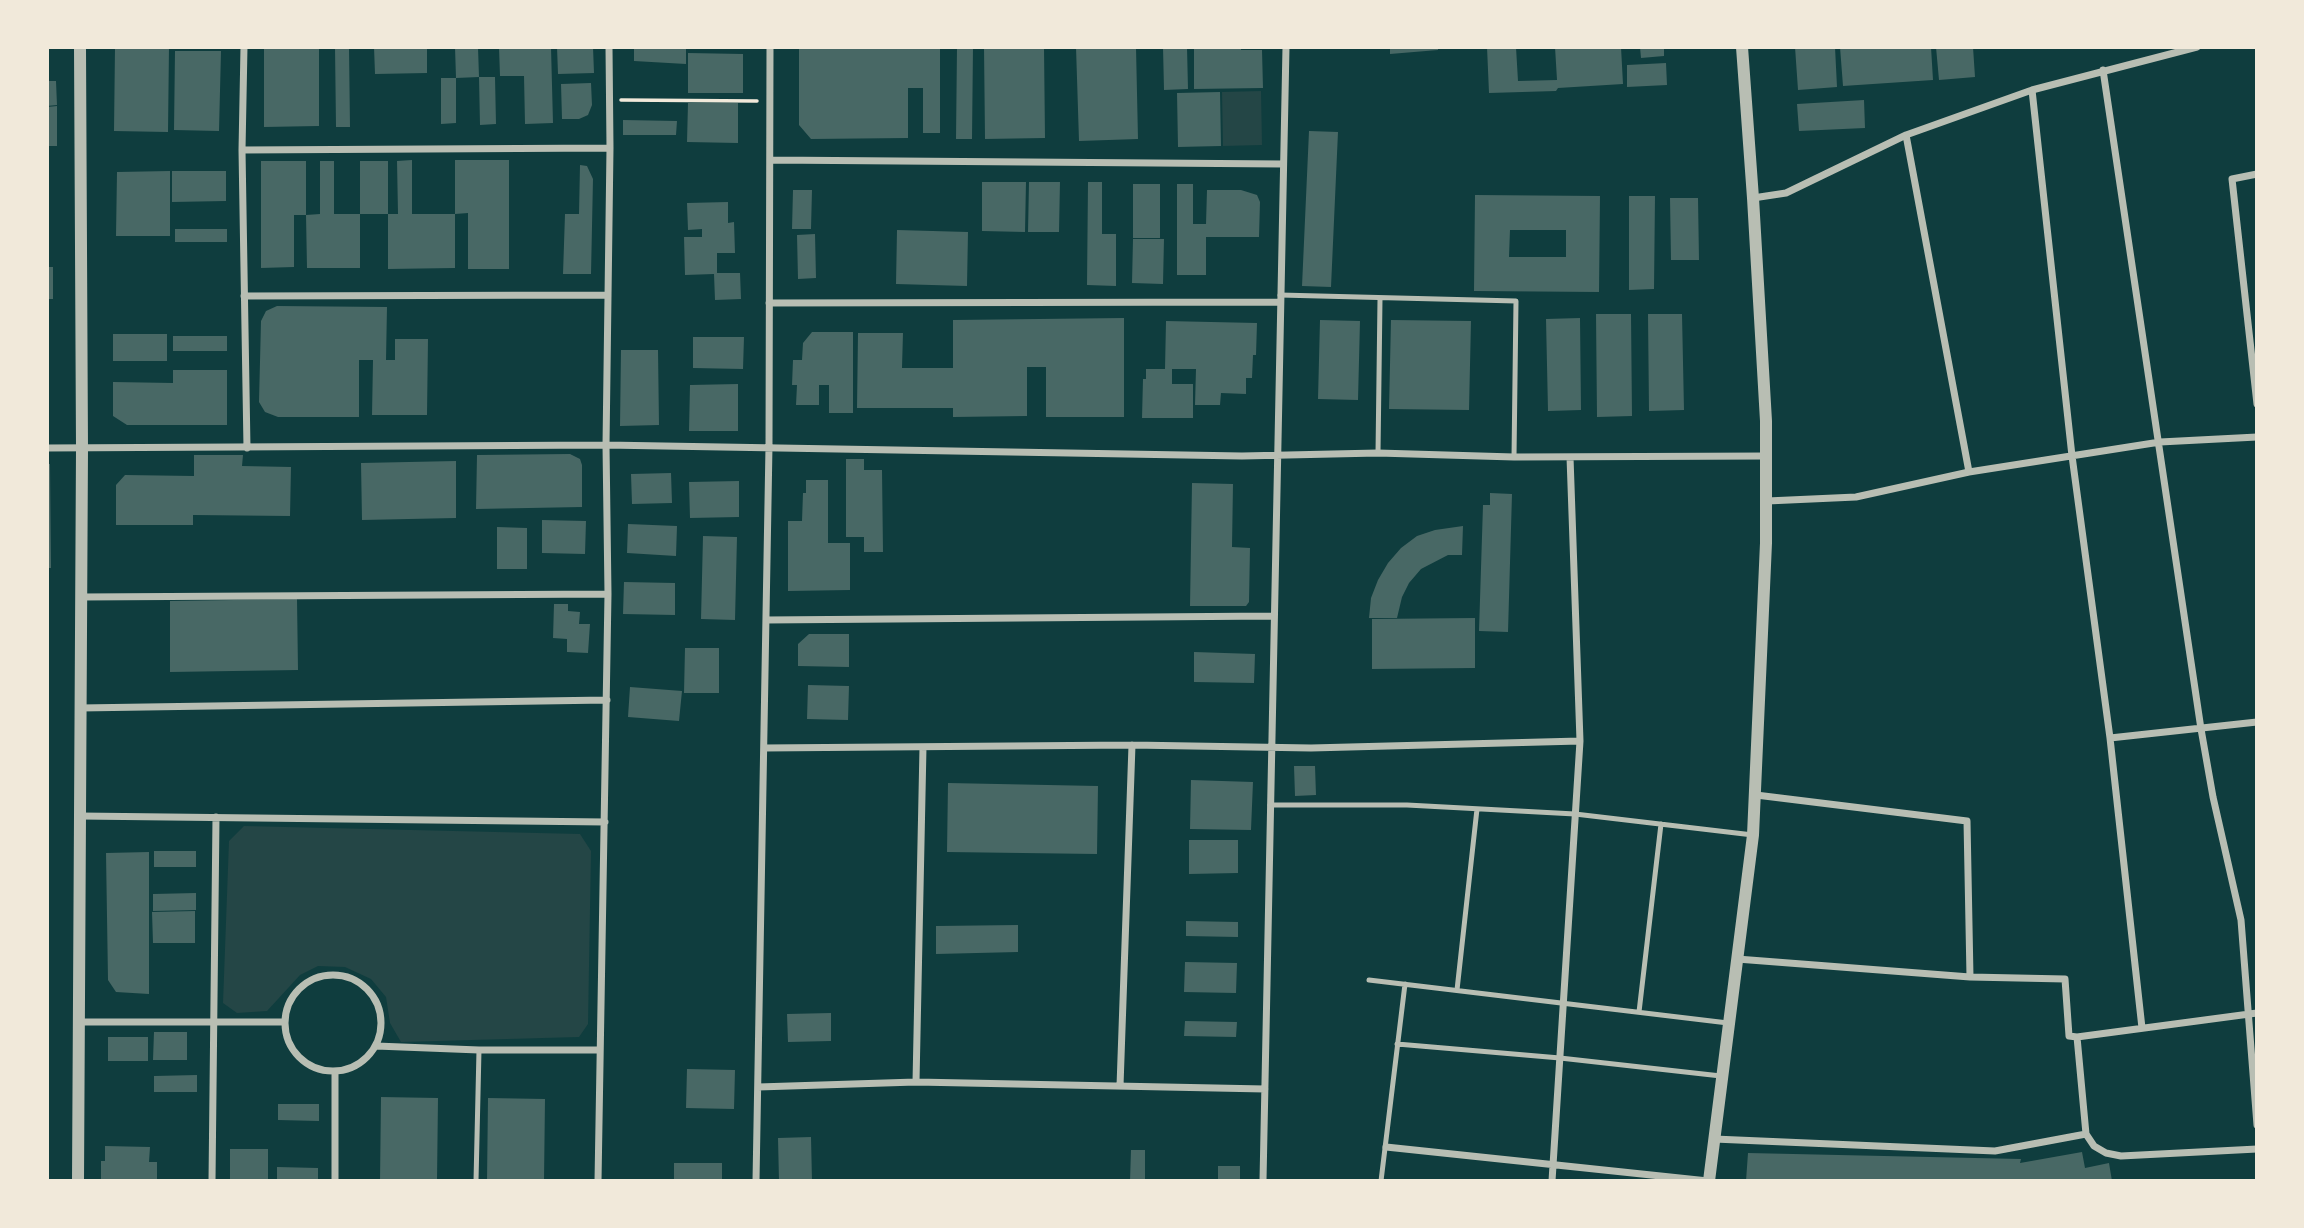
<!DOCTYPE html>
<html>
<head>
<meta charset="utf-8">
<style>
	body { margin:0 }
	#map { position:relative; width:2304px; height:1228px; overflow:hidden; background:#0f3d3e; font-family:"Exo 2",sans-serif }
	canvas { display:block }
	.frame { position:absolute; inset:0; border:49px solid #f1e9da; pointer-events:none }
</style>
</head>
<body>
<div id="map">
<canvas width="2304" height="1228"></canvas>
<div class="frame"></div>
</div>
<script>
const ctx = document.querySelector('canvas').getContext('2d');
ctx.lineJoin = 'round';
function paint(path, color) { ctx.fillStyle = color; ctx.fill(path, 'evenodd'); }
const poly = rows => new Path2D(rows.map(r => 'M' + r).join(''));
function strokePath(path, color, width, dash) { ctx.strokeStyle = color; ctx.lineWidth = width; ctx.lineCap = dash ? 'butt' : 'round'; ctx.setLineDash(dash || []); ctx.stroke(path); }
paint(poly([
	[1261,91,1262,145,1223,146,1222,92],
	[244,826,580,834,591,851,588,1024,579,1037,401,1042,390,1023,386,997,371,979,345,967,318,966,300,975,267,1011,237,1013,223,1003,229,841]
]), '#244646');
paint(poly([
	[115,47,169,47,168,132,114,131],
	[264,47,319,47,319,126,264,127],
	[335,47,349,47,350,127,336,127],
	[374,47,427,47,427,73,375,74],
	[455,47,478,47,479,77,456,78],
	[499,47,551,47,553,123,525,124,524,76,500,76],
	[557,47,593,47,594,73,558,74],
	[634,47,686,47,686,64,634,61],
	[799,47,940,47,940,133,923,133,923,88,908,88,908,138,811,139,799,125],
	[957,47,973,47,972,139,956,139],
	[984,47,1044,47,1045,138,985,139],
	[1076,47,1136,47,1138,139,1079,141],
	[1163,47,1187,47,1188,89,1164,90],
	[1194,47,1241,47,1241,50,1262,50,1263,88,1194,89],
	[1390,47,1438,47,1438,50,1390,54],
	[1487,47,1516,47,1518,81,1557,80,1555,47,1621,47,1623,84,1558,88,1556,91,1489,93],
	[1640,47,1664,47,1664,56,1641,58],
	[1795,47,1835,47,1837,87,1798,90],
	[1840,47,1931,47,1933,80,1843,86],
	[1936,47,1973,47,1975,77,1939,80],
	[175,51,221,51,219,131,174,130],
	[688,53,743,54,743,93,688,93],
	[1666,63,1667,85,1627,87,1627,65],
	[479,77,495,77,496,124,480,125],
	[441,78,456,78,456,123,441,124],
	[47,81,56,81,57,105,47,106],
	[591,83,592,105,588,115,579,119,562,119,561,84],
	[1220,92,1221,146,1178,147,1177,93],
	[1864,100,1865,128,1799,131,1797,104],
	[688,103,738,103,738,143,687,142],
	[57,106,57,146,47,146,47,107],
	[623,120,677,121,676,135,623,135],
	[1309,131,1338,132,1331,287,1302,286],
	[412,160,412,214,455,214,455,160,509,160,509,269,468,269,468,213,455,214,455,268,388,269,388,214,398,214,397,161],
	[261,161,306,161,306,215,320,214,320,161,334,161,334,214,360,214,360,268,307,268,306,215,294,215,294,267,261,268],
	[360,161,388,161,388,214,360,214],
	[580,165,587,166,593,179,591,274,563,274,565,214,579,214],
	[170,171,170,236,116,236,117,172],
	[172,171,226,171,226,201,172,202],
	[982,182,1026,182,1025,232,982,231],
	[1029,182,1060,182,1059,232,1028,232],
	[1088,182,1102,182,1102,234,1116,234,1116,286,1087,285],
	[1133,184,1160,184,1160,238,1133,238],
	[1177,184,1193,184,1193,224,1206,224,1207,190,1241,190,1257,195,1260,202,1259,237,1206,237,1206,275,1177,275],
	[793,190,812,190,811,229,792,229],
	[1475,195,1600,196,1599,292,1474,291],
	[1510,230,1566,230,1566,257,1509,257],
	[1629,196,1655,196,1654,289,1629,290],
	[1670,198,1698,198,1699,260,1671,260],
	[728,202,728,223,734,222,735,253,717,253,717,273,740,273,741,299,715,300,714,274,685,275,684,237,702,237,702,229,688,230,687,203],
	[175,229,227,229,227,242,175,242],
	[897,230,968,232,967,286,896,284],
	[815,234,816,278,798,279,797,235],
	[1133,239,1164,239,1163,284,1132,283],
	[47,267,53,267,53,299,47,299],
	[277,306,387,307,386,360,395,360,395,339,428,339,427,415,372,415,373,360,359,360,359,417,278,417,265,412,259,402,261,321,266,311],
	[1596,314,1631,314,1632,416,1597,417],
	[1648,314,1682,314,1684,410,1649,411],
	[1124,318,1124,417,1046,417,1046,367,1027,367,1027,416,953,417,953,408,857,408,858,333,903,333,902,368,953,368,953,320],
	[1580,318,1581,410,1548,411,1546,319],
	[1320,320,1360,321,1358,400,1318,399],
	[1391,320,1471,321,1469,410,1389,409],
	[1166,321,1257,323,1256,355,1253,355,1252,378,1246,378,1246,394,1221,393,1220,405,1195,405,1196,369,1172,369,1172,384,1193,384,1193,418,1142,418,1143,379,1146,379,1146,369,1165,369],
	[812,332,853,332,853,413,829,413,829,385,819,385,819,405,796,405,797,385,792,385,793,360,802,360,803,343],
	[113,334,167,334,167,361,113,361],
	[173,336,227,336,227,351,173,351],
	[693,337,744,337,743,369,693,368],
	[621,350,658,350,659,425,620,426],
	[173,370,227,370,227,425,127,425,113,416,113,382,173,383],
	[738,384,738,431,689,431,690,385],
	[570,454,580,459,582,465,582,507,476,509,477,455],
	[194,455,243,455,242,466,291,467,290,516,193,515,193,525,116,525,116,485,125,475,194,476],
	[846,459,864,459,864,470,882,470,883,552,864,552,864,537,846,537],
	[456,461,456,518,362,520,361,463],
	[47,464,50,464,51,568,47,568],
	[671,473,672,503,632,504,631,474],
	[806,480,828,480,828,543,850,543,850,590,788,591,788,521,802,521,803,493,806,493],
	[739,481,739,517,690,518,689,482],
	[1192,483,1233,484,1232,547,1250,548,1249,602,1246,606,1190,606],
	[1490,493,1512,494,1508,632,1479,631,1483,505,1490,505],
	[542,520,586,521,585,554,542,553],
	[628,524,677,526,676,556,627,553],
	[1463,526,1462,555,1448,555,1421,569,1409,583,1402,597,1397,618,1369,618,1371,598,1378,580,1388,563,1401,548,1417,536,1435,530],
	[497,527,527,528,527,569,497,569],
	[703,536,737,537,735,620,701,619],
	[624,582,675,583,675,615,623,614],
	[297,599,298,670,170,672,170,601],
	[554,604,568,604,568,611,580,612,579,624,590,624,588,653,567,652,567,639,553,638],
	[1475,618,1475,668,1372,669,1372,619],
	[809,634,849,634,849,667,798,666,798,644],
	[685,648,719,648,719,693,684,693],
	[1194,652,1255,654,1254,683,1194,682],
	[808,685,849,686,848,720,807,719],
	[630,687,682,691,679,721,628,717],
	[1294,766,1315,766,1316,795,1295,796],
	[1191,780,1253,782,1251,830,1190,829],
	[948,783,1098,786,1097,854,947,852],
	[1189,840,1238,840,1238,873,1189,874],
	[154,851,196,851,196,867,154,867],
	[149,852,149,994,116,992,108,980,106,853],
	[196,893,196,910,153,911,153,894],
	[195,911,195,943,153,943,152,912],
	[1186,921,1238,922,1238,937,1186,936],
	[1018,925,1018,952,936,954,936,926],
	[1185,962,1237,963,1236,993,1184,992],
	[831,1013,831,1041,788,1042,787,1014],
	[1185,1021,1237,1022,1236,1037,1184,1036],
	[154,1032,187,1032,187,1060,153,1060],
	[108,1037,148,1037,148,1061,108,1061],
	[687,1069,735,1070,734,1109,686,1108],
	[197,1075,197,1092,154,1092,154,1076],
	[381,1097,438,1098,437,1181,380,1181],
	[488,1098,545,1099,544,1181,487,1181],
	[278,1104,319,1104,319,1121,278,1120],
	[811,1137,812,1181,779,1181,778,1138],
	[105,1146,150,1147,149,1162,157,1162,157,1181,101,1181,101,1161,105,1161],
	[230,1149,268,1149,268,1181,230,1181],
	[1131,1150,1145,1150,1145,1181,1130,1181],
	[2082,1152,2085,1168,2109,1163,2112,1181,1746,1181,1748,1153,2021,1159,2020,1163],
	[674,1163,722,1163,722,1179,674,1181],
	[1218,1166,1240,1166,1240,1181,1218,1181],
	[277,1167,318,1168,318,1181,277,1181]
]), '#486865');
strokePath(poly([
	[621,100,757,101]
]), '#f1e9da', 3.5);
strokePath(poly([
	[1280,295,1516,301,1514,457],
	[1378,453,1380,299],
	[1270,805,1407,805,1575,814,1753,835],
	[1369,980,1728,1023],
	[1457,990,1477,809],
	[1639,1012,1661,824],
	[1397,1044,1560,1058,1721,1076],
	[476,1181,479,1050],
	[1381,1181,1405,984]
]), '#b8beb3', 5);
strokePath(poly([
	[244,47,242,150,247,448],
	[2103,70,2201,729,2213,797,2241,920,2257,1125],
	[2032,90,2072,456,2110,738,2142,1028],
	[1906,135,1969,472],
	[242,150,610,148],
	[770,160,1283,164],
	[2257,174,2232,179,2257,404],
	[1753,198,1786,193,1906,135,2032,90,2197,47],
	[244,296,607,295],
	[769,303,1280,302],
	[47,448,606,445,1242,456,1378,453,1514,457,1767,456],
	[1767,501,1856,497,1969,472,2160,442,2257,437],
	[81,597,608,594],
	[766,620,1273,616],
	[80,708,607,700],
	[2110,738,2257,722],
	[764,748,1132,745,1311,748,1580,741],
	[1756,795,1967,821,1970,977],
	[80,816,605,822],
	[1737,959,1970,977,2065,979,2069,1036,2077,1037,2086,1134,2094,1146,2106,1153,2121,1156,2257,1149],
	'285 1023a48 48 0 1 1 96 0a48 48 0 1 1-96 0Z',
	[79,1022,285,1022],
	[2077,1037,2257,1013],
	[376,1046,479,1050,600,1050],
	[916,1082,923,747],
	[1120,1086,1132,745],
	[758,1087,916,1082,1265,1089],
	[1714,1139,1995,1151,2086,1134],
	[1386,1147,1708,1181],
	[212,1181,216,817],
	[335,1181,335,1072],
	[598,1181,608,594,606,445,610,148,609,47],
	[756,1181,769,446,770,47],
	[1263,1181,1286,47],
	[1552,1181,1580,741,1570,457]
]), '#b8beb3', 7);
strokePath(poly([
	[78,1181,82,449,80,47],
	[1709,1181,1753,835,1766,543,1766,421,1753,198,1742,47]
]), '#b8beb3', 12);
</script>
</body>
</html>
